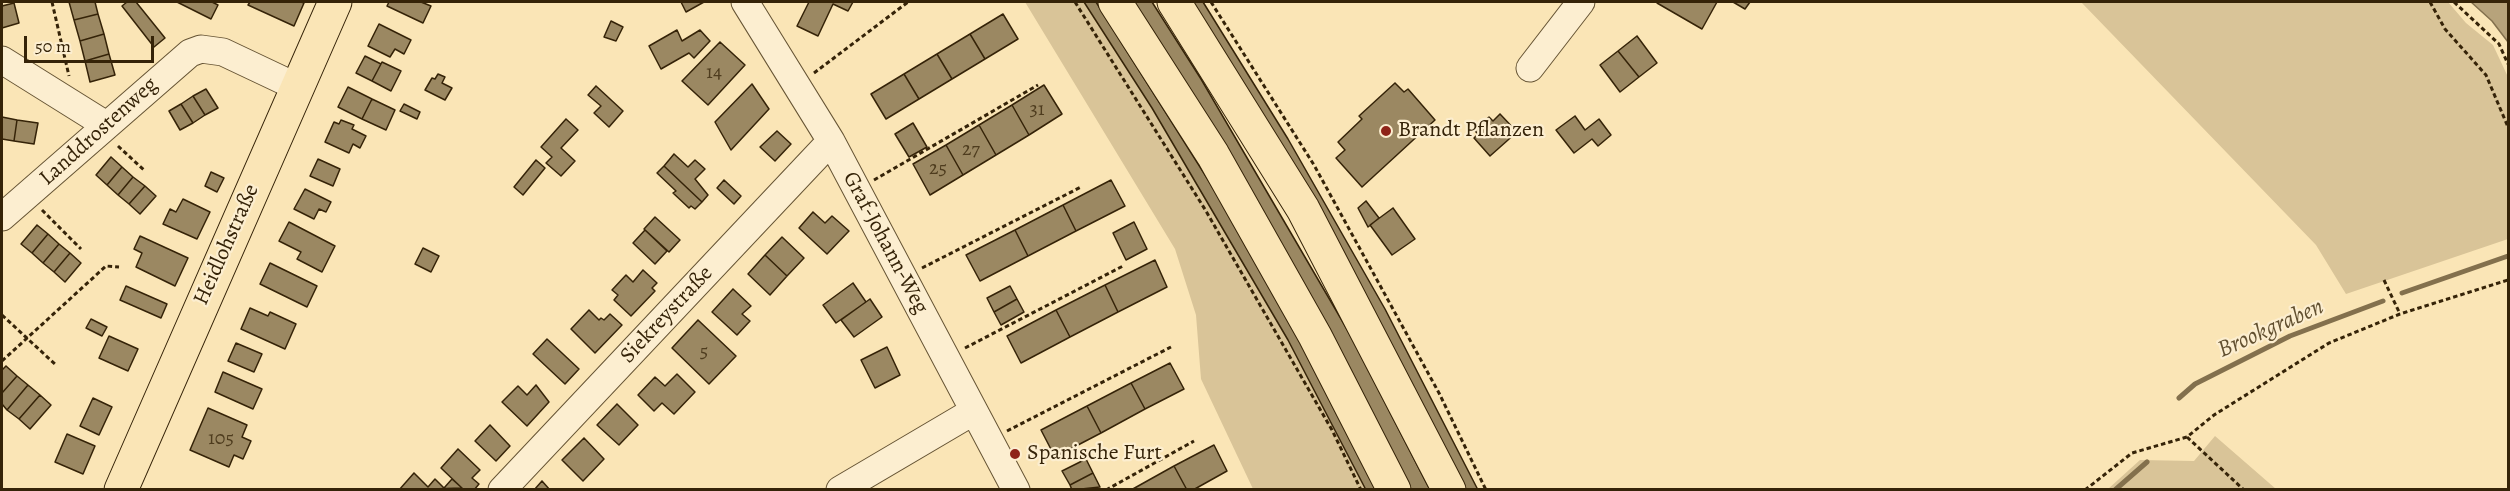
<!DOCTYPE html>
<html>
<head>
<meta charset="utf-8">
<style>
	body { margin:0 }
	#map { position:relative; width:2510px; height:491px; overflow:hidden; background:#fae5b6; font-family:Alegreya,serif }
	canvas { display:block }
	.frame { position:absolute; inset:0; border:3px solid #352308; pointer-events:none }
	.scale { position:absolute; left:24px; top:36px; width:130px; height:27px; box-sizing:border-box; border:3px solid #352308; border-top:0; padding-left:8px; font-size:18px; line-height:21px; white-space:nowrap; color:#352308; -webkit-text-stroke:4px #fceed0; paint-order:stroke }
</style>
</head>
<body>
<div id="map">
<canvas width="2510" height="491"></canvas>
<div class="frame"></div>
<div class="scale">50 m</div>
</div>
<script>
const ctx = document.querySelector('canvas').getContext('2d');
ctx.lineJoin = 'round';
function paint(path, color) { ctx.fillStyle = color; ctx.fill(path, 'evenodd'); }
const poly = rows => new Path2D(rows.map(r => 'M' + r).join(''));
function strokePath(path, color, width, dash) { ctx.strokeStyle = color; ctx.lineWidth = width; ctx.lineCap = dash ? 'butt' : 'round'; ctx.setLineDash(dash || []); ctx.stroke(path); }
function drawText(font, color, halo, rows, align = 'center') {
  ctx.font = font + ' Alegreya,serif'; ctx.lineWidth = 4.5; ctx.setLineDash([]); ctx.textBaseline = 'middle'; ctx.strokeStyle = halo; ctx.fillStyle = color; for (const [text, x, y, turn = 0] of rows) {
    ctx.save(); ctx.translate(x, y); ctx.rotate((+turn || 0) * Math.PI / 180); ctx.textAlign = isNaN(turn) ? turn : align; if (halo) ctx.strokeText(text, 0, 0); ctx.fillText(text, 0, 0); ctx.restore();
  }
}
paint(poly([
	[1025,2,1084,2,1152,108,1288,340,1366,489,1253,489,1201,379,1196,315,1175,249],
	[2081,2,2448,2,2466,23,2493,45,2508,77,2508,239,2346,294,2316,245],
	[2215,436,2276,489,2108,489,2140,460,2194,461]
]), '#d9c498');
const water = poly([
	[2471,2,2508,2,2508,42,2492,21,2471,2]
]);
paint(water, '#b7a37b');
strokePath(water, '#83704d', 1.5);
strokePath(poly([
	[2402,293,2508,256],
	[2179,398,2195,384,2290,336,2383,301],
	[2115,490,2147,462]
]), '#83704d', 5);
const building = poly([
	[69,2,95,2,98,14,74,20,69,2],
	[127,2,136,2,165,38,154,47,122,6,127,2],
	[177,2,212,2,218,5,211,19,177,2],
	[250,2,301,2,304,3,294,26,248,5,250,2],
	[389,2,421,2,431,6,423,23,387,6,389,2],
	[681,2,704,2,686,12,681,2],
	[809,2,853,2,848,11,833,4,818,36,797,26,809,2],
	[1084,2,1096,2,1212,186,1263,272,1379,490,1366,490,1288,340,1152,108,1084,2],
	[1132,2,1152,2,1201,79,1351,336,1430,490,1411,490,1380,428,1132,2],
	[1188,2,1203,2,1288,139,1385,309,1478,490,1466,490,1377,318,1188,2],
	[1733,2,1750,2,1745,9,1733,2],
	[14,3,19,23,2,28,2,6,14,3],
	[1657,3,1657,2,1717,2,1702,29,1657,3],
	[98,14,104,34,80,41,74,20,98,14],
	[1003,14,1018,39,985,59,970,34,1003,14],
	[611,21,623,27,616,41,604,37,611,21],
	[379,24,411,40,404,54,395,49,390,57,368,46,379,24],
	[677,30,682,41,700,30,710,41,694,58,689,53,661,69,649,46,677,30],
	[104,34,109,54,85,61,80,41,104,34],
	[970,34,985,59,952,79,937,54,970,34],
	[1637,36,1657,63,1639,77,1618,51,1637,36],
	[720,42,745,65,708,105,682,81,720,42],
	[1618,51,1639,77,1620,92,1600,65,1618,51],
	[109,54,115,75,90,82,85,61,109,54],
	[937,54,952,79,919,99,904,74,937,54],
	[365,56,381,64,372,81,356,73,365,56],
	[382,62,401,71,391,91,372,81,382,62],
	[438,74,445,77,442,83,452,88,445,100,425,90,432,78,435,79,438,74],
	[904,74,919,99,886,119,871,94,904,74],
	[1395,83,1404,92,1408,89,1435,120,1362,187,1336,158,1345,150,1338,142,1362,119,1359,116,1395,83],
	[752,84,769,109,731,150,715,122,752,84],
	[1044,85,1062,114,1029,135,1012,105,1044,85],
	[596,86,623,111,609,127,594,113,601,106,588,95,596,86],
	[348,87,372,99,362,119,338,107,348,87],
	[206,89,218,108,205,115,193,96,206,89],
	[193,96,205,115,193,123,181,104,193,96],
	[372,99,395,110,386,130,362,119,372,99],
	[181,104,193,123,180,130,169,111,181,104],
	[404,104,420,112,417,119,400,111,404,104],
	[1012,105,1029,135,996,155,979,125,1012,105],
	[1500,114,1517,132,1490,156,1474,138,1478,134,1474,130,1489,117,1493,121,1500,114],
	[1575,116,1585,130,1599,119,1611,135,1598,146,1592,139,1574,153,1556,130,1575,116],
	[2,117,17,120,14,141,2,139,2,117],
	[566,119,578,130,561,148,575,161,561,176,546,163,552,157,541,147,566,119],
	[17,120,38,123,34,144,14,141,17,120],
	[341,120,354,125,352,129,366,136,360,148,353,144,349,153,325,142,334,122,339,124,341,120],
	[913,123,927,147,909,157,895,134,913,123],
	[979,125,996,155,963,175,946,145,979,125],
	[777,131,791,144,775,161,760,147,777,131],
	[946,145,963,175,930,195,913,164,946,145],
	[674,154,688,167,695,160,705,169,695,179,708,195,702,202,664,166,674,154],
	[111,157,122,167,107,185,96,175,111,157],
	[318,159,340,169,333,186,310,176,318,159],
	[536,160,545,168,523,195,514,187,536,160],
	[664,166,702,202,695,209,691,206,689,208,673,193,676,191,657,173,664,166],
	[122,167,133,177,118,195,107,185,122,167],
	[211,172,224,178,217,192,205,186,211,172],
	[133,177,145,186,129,204,118,195,133,177],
	[724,180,741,196,734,204,717,188,724,180],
	[1111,180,1125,206,1076,231,1063,205,1111,180],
	[145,186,156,196,140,214,129,204,145,186],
	[305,189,331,202,326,212,319,209,314,219,294,209,305,189],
	[183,199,210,212,197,239,163,224,170,209,176,212,183,199],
	[1366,201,1379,218,1368,227,1358,208,1366,201],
	[1063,205,1076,231,1028,256,1015,230,1063,205],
	[1393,208,1415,239,1392,255,1370,225,1393,208],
	[813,212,825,223,832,216,849,231,827,254,799,228,813,212],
	[655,217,680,240,669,252,644,229,655,217],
	[289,222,335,246,322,272,297,259,301,252,279,241,289,222],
	[1134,222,1147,249,1126,260,1113,233,1134,222],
	[37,225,48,234,32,253,21,244,37,225],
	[645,230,667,251,655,264,633,243,645,230],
	[1015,230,1028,256,980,281,966,255,1015,230],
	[48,234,59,244,43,263,32,253,48,234],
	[140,236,188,258,175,286,136,267,142,253,134,249,140,236],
	[782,237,804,258,787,276,765,255,782,237],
	[59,244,70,253,54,272,43,263,59,244],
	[423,248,439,256,431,272,415,264,423,248],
	[70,253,81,263,65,282,54,272,70,253],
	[765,255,787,276,770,295,748,274,765,255],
	[1155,260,1167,287,1118,312,1105,285,1155,260],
	[270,263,317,286,307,307,260,284,270,263],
	[643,270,657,283,652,288,655,291,631,316,614,300,618,295,612,290,626,275,633,282,643,270],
	[853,283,866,302,836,323,823,305,853,283],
	[1105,285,1118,312,1070,337,1056,310,1105,285],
	[126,286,167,304,161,318,120,300,126,286],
	[1010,286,1017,299,994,312,987,298,1010,286],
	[733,289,751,306,742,314,750,321,737,335,712,312,733,289],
	[870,299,882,317,854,337,841,320,870,299],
	[1017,299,1024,312,1001,325,994,312,1017,299],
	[250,308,268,316,270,312,296,324,285,349,241,329,250,308],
	[589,310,599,320,601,318,604,320,610,314,622,325,595,353,571,329,589,310],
	[1056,310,1070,337,1021,363,1007,336,1056,310],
	[91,319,107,327,102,336,86,328,91,319],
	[698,320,736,356,709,384,672,348,698,320],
	[109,336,138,349,128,371,99,358,109,336],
	[547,339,579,369,565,384,533,354,547,339],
	[236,343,262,354,254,372,228,361,236,343],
	[887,347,900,375,875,388,861,360,887,347],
	[1170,363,1184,389,1145,409,1131,383,1170,363],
	[6,366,17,376,2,393,2,370,6,366],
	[223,372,262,389,253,409,215,392,223,372],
	[677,374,695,392,674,414,662,403,654,411,638,395,655,377,665,386,677,374],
	[17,376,28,385,7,410,2,404,2,393,17,376],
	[1131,383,1145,409,1101,433,1087,406,1131,383],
	[28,385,40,395,19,419,7,410,28,385],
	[536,385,549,402,527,426,502,402,518,386,527,395,536,385],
	[40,395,51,405,30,429,19,419,40,395],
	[93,398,112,407,99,435,80,426,93,398],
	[617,404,638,425,619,445,597,425,617,404],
	[1087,406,1101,433,1055,457,1041,430,1087,406],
	[208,408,247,425,242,437,251,441,243,459,234,455,229,467,190,450,208,408],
	[490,425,510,446,496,461,475,441,490,425],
	[67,434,95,446,83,474,55,462,67,434],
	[584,438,604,459,583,481,562,460,584,438],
	[1214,445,1227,471,1193,490,1187,490,1174,466,1214,445],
	[458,449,480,470,472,478,479,484,474,490,464,490,441,468,458,449],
	[1086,459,1093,473,1070,485,1062,471,1086,459],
	[1174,466,1187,490,1131,490,1174,466],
	[414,473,428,487,435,479,444,488,452,479,462,488,399,490,414,473],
	[1093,473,1100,487,1072,490,1070,485,1093,473],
	[542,481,550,490,534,490,542,481]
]);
paint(building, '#9b8862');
strokePath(building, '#352308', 1.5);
const minor = poly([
	[745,2,831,141,1016,490],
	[2,60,106,125],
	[1530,68,1581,2],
	[2,217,190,53,201,49,223,52,297,87],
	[502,490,831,141],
	[840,490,974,411]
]);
const major = poly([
	[121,490,335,2]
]);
const highway = poly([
	[1115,2,1213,155,1315,336,1394,490],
	[1174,2,1303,209,1449,490]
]);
strokePath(minor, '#665434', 29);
strokePath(major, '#352308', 35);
strokePath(highway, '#352308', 35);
strokePath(poly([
	[52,2,69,76],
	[1075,2,1206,211,1332,430,1361,490],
	[1211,2,1314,165,1439,393,1486,490],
	[2430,2,2445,29,2486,75,2508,127],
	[2454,2,2499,44,2508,64],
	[814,73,908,2],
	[118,146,145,171],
	[874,180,1038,85],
	[42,210,81,249],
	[922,268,1081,187],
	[2384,280,2400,314],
	[2,315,57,366],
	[965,348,1123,266],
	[2,361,106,266,119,267],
	[1007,431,1171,347],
	[2187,437,2244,490],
	[1106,490,1194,441],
	[2085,490,2132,453,2187,437,2214,415,2329,343,2400,314,2508,280]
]), '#352308', 3, [4.5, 3]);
strokePath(minor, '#fceed0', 27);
strokePath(major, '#fae5b6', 33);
strokePath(highway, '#fae5b6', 33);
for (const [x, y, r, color] of [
	[1386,131,6,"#8f2418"],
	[1015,454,6,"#8f2418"]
]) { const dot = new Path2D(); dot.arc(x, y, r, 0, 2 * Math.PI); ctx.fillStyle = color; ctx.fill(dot); strokePath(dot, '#fceed0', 2); }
drawText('20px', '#4e3c1e', null, [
	["14",714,73],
	["31",1037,110],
	["27",971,150],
	["25",938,169],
	["5",704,352],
	["105",221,439]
]);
drawText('22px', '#352308', '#fceed0', [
	["Brandt Pflanzen",1398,131],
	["Spanische Furt",1027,454]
], 'left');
drawText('22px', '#352308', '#fceed0', [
	["Landdrostenweg",99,132,-42],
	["Graf-Johann-Weg",885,243,62],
	["Heidlohstraße",227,245,-66],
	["Siekreystraße",667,315,-47]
]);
drawText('italic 24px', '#625030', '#fceed0', [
	["Brookgraben",2271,329,-24]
]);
</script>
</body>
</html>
